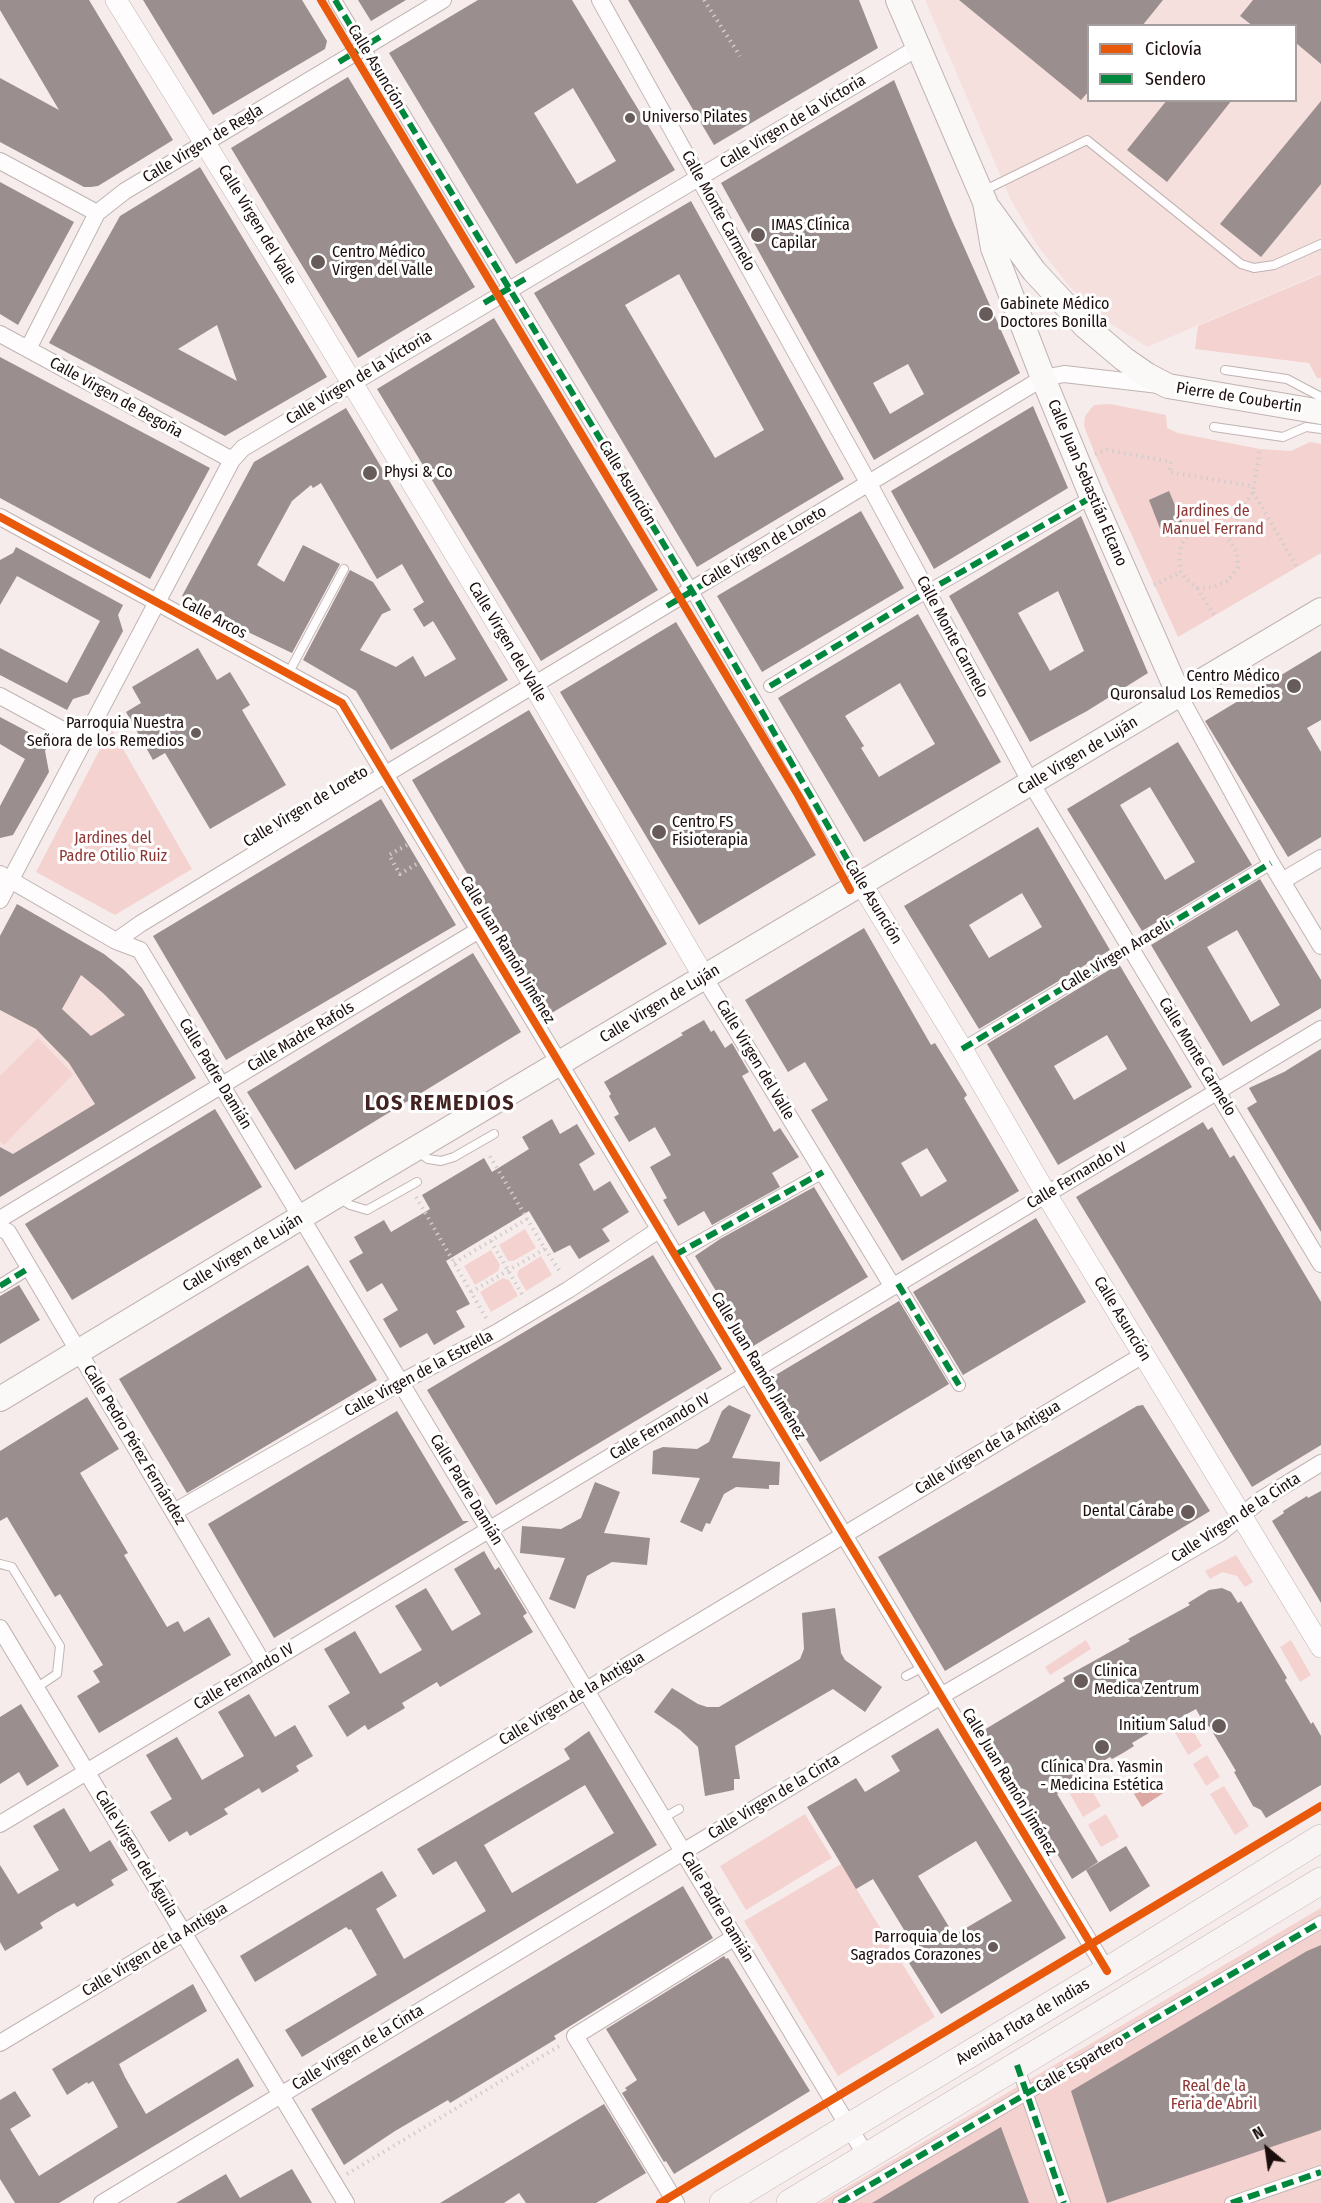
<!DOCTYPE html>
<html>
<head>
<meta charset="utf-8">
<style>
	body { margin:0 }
	#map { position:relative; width:1321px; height:2203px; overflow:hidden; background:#f6eceb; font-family:"Fira Sans Condensed",sans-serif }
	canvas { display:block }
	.legend { position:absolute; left:1087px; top:24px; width:210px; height:78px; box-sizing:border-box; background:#fff; border:2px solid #a49f9e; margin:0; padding:8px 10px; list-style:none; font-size:18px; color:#1c0e0d }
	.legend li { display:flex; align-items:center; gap:12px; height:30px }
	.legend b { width:30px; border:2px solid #a49f9e }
	.north { position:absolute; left:1237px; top:2119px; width:60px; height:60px; -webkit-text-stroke:4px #fff; paint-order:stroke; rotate:331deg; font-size:16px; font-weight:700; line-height:24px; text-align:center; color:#1c0e0d }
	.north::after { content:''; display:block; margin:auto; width:21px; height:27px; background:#1c0e0d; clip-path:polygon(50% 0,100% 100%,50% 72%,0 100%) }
</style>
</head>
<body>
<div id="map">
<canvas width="1321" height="2203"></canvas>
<ul class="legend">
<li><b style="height:8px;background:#e8590c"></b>Ciclovía</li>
<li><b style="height:8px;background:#00873e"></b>Sendero</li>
</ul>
<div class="north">N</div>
</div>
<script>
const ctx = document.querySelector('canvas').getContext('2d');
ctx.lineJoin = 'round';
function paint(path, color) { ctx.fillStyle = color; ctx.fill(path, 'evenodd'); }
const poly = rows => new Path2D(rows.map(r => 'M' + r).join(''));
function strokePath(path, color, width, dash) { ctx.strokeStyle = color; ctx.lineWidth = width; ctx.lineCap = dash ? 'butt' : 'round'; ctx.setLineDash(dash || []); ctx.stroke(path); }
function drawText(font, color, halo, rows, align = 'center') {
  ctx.font = font + ' "Fira Sans Condensed",sans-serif'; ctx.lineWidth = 6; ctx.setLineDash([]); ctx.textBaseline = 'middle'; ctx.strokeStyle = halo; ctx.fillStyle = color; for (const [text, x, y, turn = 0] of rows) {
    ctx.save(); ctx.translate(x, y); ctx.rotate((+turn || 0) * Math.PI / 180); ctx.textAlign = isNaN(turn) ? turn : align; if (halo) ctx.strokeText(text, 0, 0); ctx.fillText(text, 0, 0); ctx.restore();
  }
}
paint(poly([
	[925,0,1321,0,1321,273,1147,347,1104,319,1069,286,1037,245,1010,198],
	[1088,26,1296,26,1296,100,1088,100],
	[17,904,104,954,124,970,142,988,196,1078,0,1197,0,935]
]), '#f6e0de');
paint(poly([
	[1321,274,1321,378,1317,378,1309,363,1195,349,1198,326],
	[1110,404,1166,415,1167,428,1178,433,1260,449,1291,451,1310,442,1321,444,1321,553,1178,637,1095,454,1084,426,1085,416,1094,405],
	[111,728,192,869,115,915,36,872],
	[38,1038,73,1074,4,1145,0,1141,0,1076],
	[525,1229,536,1248,513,1261,508,1261,499,1245],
	[491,1250,500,1265,498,1271,475,1285,464,1266],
	[541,1256,552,1275,526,1291,517,1275,519,1270],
	[503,1278,509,1280,518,1296,491,1312,480,1292],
	[1236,1555,1253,1582,1245,1587,1237,1576,1222,1572,1210,1579,1205,1571],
	[1086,1640,1091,1649,1050,1675,1045,1667],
	[1291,1640,1311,1675,1300,1682,1280,1647],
	[1188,1723,1202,1746,1188,1755,1174,1731],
	[1207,1755,1220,1777,1206,1786,1193,1764],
	[1088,1784,1101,1806,1083,1817,1070,1794],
	[1224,1786,1249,1826,1235,1835,1210,1794],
	[805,1814,832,1858,746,1910,720,1866],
	[1106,1814,1119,1837,1101,1847,1088,1825],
	[841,1864,935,2017,838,2076,744,1921],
	[1321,1908,1321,2203,820,2203]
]), '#f4d2cf');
paint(poly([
	[1156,1779,1165,1792,1142,1807,1134,1794]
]), '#dca8a4');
paint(poly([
	[0,0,89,0,173,140,98,186,91,187,84,187,0,142,0,78,59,110,0,10],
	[143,0,302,0,327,41,325,49,213,115],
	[358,0,406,0,371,21],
	[478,0,572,0,675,170,516,264,389,53],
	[573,88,616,161,577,184,534,113],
	[628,0,859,0,878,48,714,145],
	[959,0,1163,0,1142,26,1089,26,1089,91,1081,100],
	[1253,0,1321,0,1321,64,1296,43,1296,26,1253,26,1240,16],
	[348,77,475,287,358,358,231,148],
	[894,80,952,220,1020,373,874,460,721,183],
	[908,364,924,394,890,414,873,383],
	[1167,100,1232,100,1167,182,1127,150],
	[1321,101,1321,184,1261,257,1220,224],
	[200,167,327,377,225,436,49,343,120,216],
	[217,325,237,381,178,349],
	[0,182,74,222,18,325,0,314],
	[691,201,844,479,697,567,534,293],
	[679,274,764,430,715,458,625,305],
	[494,318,658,590,541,661,377,389],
	[0,357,210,468,150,579,0,498],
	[1033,406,1068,488,934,569,891,491],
	[346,408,508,680,391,750,356,691,303,660,350,570,373,582,391,610,382,614,360,650,396,667,413,656,425,677,456,659,433,621,424,627,413,609,424,602,402,564,377,579,321,483,313,488,311,485,292,501,257,565,284,582,303,545,340,564,292,653,250,633,182,596,254,462],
	[1169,491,1182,522,1161,531,1149,500],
	[861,511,904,588,762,672,717,596],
	[1081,516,1148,673,1087,711,1030,742,949,596],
	[1058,591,1084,651,1050,671,1018,613],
	[16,547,123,605,118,615,123,631,89,694,73,699,67,710,0,675,0,648,67,683,100,621,17,576,0,605,0,560,13,553],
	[918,614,1001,762,864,842,778,698],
	[900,683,935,744,879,777,861,748,864,746,845,716],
	[676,622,816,855,699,925,560,692],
	[198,648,217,680,230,672,250,705,242,710,286,785,210,829,165,753,153,760,126,712,141,703,132,687],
	[1321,651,1321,720,1307,728,1321,752,1321,837,1288,857,1205,721],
	[529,710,667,944,550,1014,412,780],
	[0,717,49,743,45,751,49,772,13,835,0,838,0,806,25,759,0,744],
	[1178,742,1252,865,1142,931,1067,809],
	[1150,787,1195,862,1165,880,1120,805],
	[381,799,456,925,226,1060,153,936],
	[1038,827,1110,950,979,1029,904,906],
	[1022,893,1042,927,989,958,969,925],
	[1260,879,1321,980,1321,1008,1223,1066,1151,945],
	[1237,930,1280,1005,1251,1022,1207,947],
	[17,904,104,954,124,970,142,988,196,1078,0,1197,0,1147,13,1154,95,1104,69,1063,36,1029,0,1010,0,936],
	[81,975,103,993,125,1015,91,1036,62,1009],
	[864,928,931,1045,935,1043,967,1095,964,1098,1019,1191,902,1261,811,1110,828,1100,817,1082,805,1062,788,1072,745,1000],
	[927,1148,947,1181,921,1197,901,1163],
	[473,953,521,1032,295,1170,247,1092],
	[1119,964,1192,1087,1058,1165,987,1044],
	[1107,1035,1127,1069,1074,1100,1054,1066],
	[704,1020,711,1032,714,1030,725,1048,732,1043,749,1072,742,1076,774,1132,780,1128,799,1157,772,1173,780,1187,712,1225,704,1211,678,1226,663,1200,667,1198,650,1167,671,1155,655,1127,629,1142,614,1117,619,1114,609,1096,611,1094,604,1082,683,1035,681,1033],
	[1321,1049,1321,1232,1247,1108,1257,1102,1249,1088,1284,1072],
	[215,1109,262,1187,72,1300,25,1224],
	[552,1119,560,1134,577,1124,595,1154,579,1164,594,1191,610,1181,629,1212,602,1229,610,1241,579,1259,570,1245,554,1253,529,1211,446,1261,470,1304,456,1311,465,1327,434,1345,427,1333,400,1348,383,1319,398,1310,382,1283,367,1292,349,1261,363,1253,354,1237,384,1220,391,1232,430,1209,422,1195,484,1158,492,1172,529,1149,522,1137],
	[1203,1122,1208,1130,1212,1127,1230,1158,1234,1155,1321,1302,1321,1445,1252,1487,1076,1197],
	[814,1187,868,1277,750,1348,695,1256,720,1239],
	[1036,1218,1086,1302,963,1375,913,1292],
	[653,1255,722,1369,496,1505,427,1390],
	[308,1265,377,1380,187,1493,119,1379],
	[19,1285,40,1320,0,1344,0,1296],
	[899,1301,949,1384,820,1462,769,1379],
	[87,1397,119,1449,80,1473,128,1553,124,1555,167,1627,178,1621,184,1632,209,1617,231,1655,99,1733,77,1696,100,1682,93,1671,103,1665,60,1594,55,1597,7,1517,0,1521,0,1451],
	[729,1405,751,1415,732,1458,780,1462,779,1485,769,1485,769,1489,736,1487,724,1494,710,1524,706,1523,702,1532,680,1522,700,1478,652,1474,653,1451,663,1447,697,1449,709,1442,722,1411],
	[1143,1405,1210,1511,945,1671,878,1557,1137,1406],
	[397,1411,463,1521,469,1521,274,1638,208,1524],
	[595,1482,620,1492,604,1533,650,1538,647,1565,612,1562,587,1576,575,1609,549,1599,565,1558,520,1553,522,1526,561,1529,581,1518],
	[1321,1491,1321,1603,1272,1521,1284,1513,1283,1511,1307,1496,1308,1498],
	[484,1551,495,1570,499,1567,527,1613,523,1616,533,1632,440,1687,437,1682,402,1703,405,1708,368,1730,365,1725,347,1737,328,1706,350,1693,324,1649,355,1631,380,1674,422,1650,395,1606,426,1588,452,1631,481,1614,454,1569],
	[1222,1588,1231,1592,1238,1603,1241,1601,1287,1678,1285,1680,1297,1700,1311,1724,1313,1722,1321,1736,1321,1785,1266,1818,1261,1810,1253,1806,1234,1772,1236,1771,1209,1726,1206,1727,1196,1709,1178,1719,1176,1717,1132,1743,1134,1746,1123,1753,1112,1759,1110,1757,1066,1783,1069,1787,1057,1794,1098,1862,1072,1879,984,1730,1065,1681,1063,1678,1130,1641,1128,1639,1190,1605,1188,1603,1209,1590],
	[835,1608,841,1653,845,1660,882,1687,865,1712,833,1689,735,1746,740,1779,734,1779,734,1790,705,1796,698,1747,680,1730,654,1712,672,1688,698,1704,707,1707,719,1707,800,1659,804,1649,802,1613],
	[249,1694,275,1737,295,1725,313,1756,296,1766,299,1771,262,1793,259,1788,224,1809,228,1814,190,1836,187,1831,169,1842,150,1812,172,1799,146,1755,177,1737,202,1780,244,1756,218,1712],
	[21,1704,59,1766,27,1786,19,1772,0,1784,0,1717],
	[938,1728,1066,1938,941,2014,909,1963,920,1956,873,1879,856,1889,807,1807,856,1778,865,1792,900,1771,891,1756],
	[976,1841,1012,1901,954,1935,918,1876],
	[589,1731,657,1845,302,2057,285,2030,377,1975,351,1929,349,1930,346,1927,255,1982,240,1956,382,1871,397,1896,376,1909,404,1959,486,1911,456,1861,433,1875,417,1849,570,1759,564,1749],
	[585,1785,614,1833,512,1893,484,1845],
	[64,1808,90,1852,110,1840,128,1870,111,1880,114,1885,77,1907,74,1903,56,1913,40,1923,43,1928,5,1951,0,1942,0,1865,18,1894,59,1870,33,1826],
	[1126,1846,1150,1886,1110,1912,1086,1870],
	[683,1886,713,1938,554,2036,556,2039,450,2103,448,2100,395,2131,344,2165,311,2109],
	[1321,1945,1321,2130,1107,2203,1071,2091,1307,1951],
	[724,1956,726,1959,728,1958,810,2091,674,2174,666,2161,664,2162,622,2093,627,2090,625,2088,637,2080,606,2029],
	[193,1984,207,2011,119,2064,125,2077,146,2114,238,2058,254,2086,59,2203,15,2203,0,2179,0,2100,15,2091,31,2116,10,2129,39,2176,118,2127,93,2081,88,2084,87,2082,67,2095,52,2069],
	[604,2104,646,2173,596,2203,526,2203,519,2193,504,2203,440,2203],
	[1001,2127,1029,2203,872,2203,936,2165],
	[292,2169,312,2203,176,2203,226,2174,240,2198]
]), '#9a8e8e');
const service = poly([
	[983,191,1087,140,1241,264,1254,268,1274,265,1321,244],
	[1225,370,1287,379,1321,397],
	[1214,427,1283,437,1306,427,1321,429],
	[288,674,344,569],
	[417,1151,428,1159,441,1161,454,1157,494,1134],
	[339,1198,350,1205,367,1210,417,1182],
	[0,1564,12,1567,60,1646,57,1674,36,1688],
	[906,1676,923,1667],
	[663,1818,679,1809]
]);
const pedestrian = poly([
	[335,0,692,591,861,883],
	[770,686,928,591,1092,497],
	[962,1049,1271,863],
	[675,1255,823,1172],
	[898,1284,959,1385],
	[0,1286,29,1268],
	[1017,2065,1064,2203],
	[839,2203,1321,1922],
	[1231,2203,1321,2172]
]);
const minor = poly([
	[600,0,869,484,1031,783,1321,1264],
	[0,161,97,213],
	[0,334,232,460],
	[28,349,97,213,125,191,443,0],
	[0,517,342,703,1107,1971],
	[1179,695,1271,863,1321,946],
	[0,696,85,742],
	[0,874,116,941,140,950,867,2157],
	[1282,881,1321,858],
	[0,900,232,460,243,448,919,47],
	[116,941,140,924,386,774,1043,378,1064,374,1159,385],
	[704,977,893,1287],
	[0,1219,479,930],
	[0,1228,8,1232,264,1665],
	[174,1512,401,1382,496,1333,568,1290,660,1229],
	[0,1628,346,2203],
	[0,1824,1321,1029],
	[0,2043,1143,1355],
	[102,2203,941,1696,1220,1533,1262,1499,1321,1463],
	[676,2203,575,2036,735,1937]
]);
const tertiary = poly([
	[116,0,296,290,525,670,704,977],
	[861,883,962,1049,1046,1194,1321,1647]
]);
const secondary = poly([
	[898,0,985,202,993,248,1043,378,1092,497,1179,695],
	[989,209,1034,271,1085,326,1124,359,1147,375,1168,386,1321,412],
	[0,1399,336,1196,1321,610]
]);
const primary = poly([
	[723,2203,1107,1971,1321,1838],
	[790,2203,1321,1881]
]);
strokePath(service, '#c0b4b3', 10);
strokePath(pedestrian, '#c0b4b3', 14);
strokePath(minor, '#c0b4b3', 18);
strokePath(tertiary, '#c0b4b3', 22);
strokePath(secondary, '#c0b4b3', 26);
strokePath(primary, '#c6b9b8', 28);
strokePath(poly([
	[704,0,740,56],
	[1095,454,1107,450,1171,462,1169,472,1253,486],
	[1253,492,1297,567],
	[1203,528,1217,529,1226,535,1237,552,1238,567,1228,581,1212,587,1197,588,1186,579,1181,572,1179,556,1182,543,1191,533,1203,528],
	[1226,535,1253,492,1260,449],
	[1154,585,1181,572],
	[1197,588,1214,615],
	[407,845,389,855,400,874,420,862],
	[416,1197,471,1292],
	[491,1241,523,1296],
	[545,1249,561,1273],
	[454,1263,527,1219],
	[486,1318,471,1292,545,1249,488,1153],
	[347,2174,561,2045]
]), '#d1cdcd', 4, [1.5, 4.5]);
strokePath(service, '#fefcfc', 8);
strokePath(pedestrian, '#fefcfc', 12);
strokePath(minor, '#fefcfc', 16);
strokePath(tertiary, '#fefcfc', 21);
strokePath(secondary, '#fbf8f8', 24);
strokePath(primary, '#f9f4f4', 27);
strokePath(poly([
	[335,0,692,591,861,883],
	[339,62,380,37],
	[484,303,525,279],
	[667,606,707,582],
	[770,686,928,591,1092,497],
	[962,1049,1271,863],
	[675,1255,823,1172],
	[898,1284,959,1385],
	[0,1286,29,1268],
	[1017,2065,1064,2203],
	[839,2203,1321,1922],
	[1231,2203,1321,2172]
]), '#00873e', 6, [12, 6]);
strokePath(poly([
	[321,0,798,795,850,890],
	[0,517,342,703,1107,1971],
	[660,2203,1321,1806]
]), '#e8590c', 8);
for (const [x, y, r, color] of [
	[630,118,6,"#685c5b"],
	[758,235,8,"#685c5b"],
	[318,262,8,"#685c5b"],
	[986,314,8,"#685c5b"],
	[370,473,8,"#685c5b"],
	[1294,686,8,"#685c5b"],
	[196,733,6,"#685c5b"],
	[659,832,8,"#685c5b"],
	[1188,1512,8,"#685c5b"],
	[1081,1681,8,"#685c5b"],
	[1219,1726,8,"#685c5b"],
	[1102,1747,8,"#685c5b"],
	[993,1947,6,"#685c5b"]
]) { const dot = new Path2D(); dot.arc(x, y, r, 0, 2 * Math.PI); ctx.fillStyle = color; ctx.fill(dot); strokePath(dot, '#fff', 2); }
drawText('16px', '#1c0e0d', '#fff', [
	["Calle Asunción",376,67,59],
	["Calle Virgen de la Victoria",793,122,-31],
	["Calle Virgen de Regla",203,144,-31],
	["Calle Monte Carmelo",718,211,61],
	["Calle Virgen del Valle",257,225,59],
	["Calle Virgen de la Victoria",359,378,-31],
	["Calle Virgen de Begoña",116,398,29],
	["Pierre de Coubertin",1239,398,9],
	["Calle Asunción",627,483,59],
	["Calle Juan Sebastián Elcano",1087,483,67],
	["Calle Virgen de Loreto",764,547,-31],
	["Calle Arcos",214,618,28],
	["Calle Monte Carmelo",952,637,62],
	["Calle Virgen del Valle",507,642,59],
	["Calle Virgen de Luján",1078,756,-31],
	["Calle Virgen de Loreto",306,807,-31],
	["Calle Asunción",873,902,59],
	["Calle Juan Ramón Jiménez",507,950,59],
	["Calle Virgen Araceli",1116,956,-31],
	["Calle Virgen de Luján",660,1004,-31],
	["Calle Madre Rafols",301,1037,-31],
	["Calle Monte Carmelo",1197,1057,59],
	["Calle Virgen del Valle",755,1060,59],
	["Calle Padre Damián",215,1074,59],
	["Calle Fernando IV",1077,1176,-31],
	["Calle Virgen de Luján",243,1253,-31],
	["Calle Asunción",1122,1319,59],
	["Calle Juan Ramón Jiménez",758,1366,59],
	["Calle Virgen de la Estrella",419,1374,-28],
	["Calle Fernando IV",660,1427,-31],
	["Calle Pedro Pérez Fernández",134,1445,59],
	["Calle Virgen de la Antigua",988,1448,-31],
	["Calle Padre Damián",466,1490,59],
	["Calle Virgen de la Cinta",1236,1518,-33],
	["Calle Fernando IV",244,1677,-31],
	["Calle Virgen de la Antigua",572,1699,-31],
	["Calle Juan Ramón Jiménez",1009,1782,59],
	["Calle Virgen de la Cinta",774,1797,-31],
	["Calle Virgen del Águila",136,1854,59],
	["Calle Padre Damián",717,1907,59],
	["Calle Virgen de la Antigua",155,1950,-31],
	["Avenida Flota de Indias",1023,2022,-31],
	["Calle Virgen de la Cinta",358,2048,-31],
	["Calle Espartero",1080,2064,-30]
]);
drawText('16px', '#1c0e0d', '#fff', [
	["Universo Pilates",642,118],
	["IMAS Clínica",771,226],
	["Capilar",771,244],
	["Centro Médico",332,253],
	["Virgen del Valle",332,271],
	["Gabinete Médico",1000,305],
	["Doctores Bonilla",1000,323],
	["Physi & Co",384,473],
	["Centro Médico",1280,677,"right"],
	["Quronsalud Los Remedios",1280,695,"right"],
	["Parroquia Nuestra",184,724,"right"],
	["Señora de los Remedios",184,742,"right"],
	["Centro FS",672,823],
	["Fisioterapia",672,841],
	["Dental Cárabe",1174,1512,"right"],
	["Clinica",1094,1672],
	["Medica Zentrum",1094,1690],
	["Initium Salud",1206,1726,"right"],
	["Clínica Dra. Yasmin",1102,1768,"center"],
	["- Medicina Estética",1102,1786,"center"],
	["Parroquia de los",981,1938,"right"],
	["Sagrados Corazones",981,1956,"right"]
], 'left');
drawText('16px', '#8d3735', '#fff', [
	["Jardines de",1213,512],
	["Manuel Ferrand",1213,530],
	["Jardines del",113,839],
	["Padre Otilio Ruiz",113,857],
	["Real de la",1214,2087],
	["Feria de Abril",1214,2105]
]);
ctx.letterSpacing = '1.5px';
drawText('bold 22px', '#412220', '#fff', [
	["LOS REMEDIOS",440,1104]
]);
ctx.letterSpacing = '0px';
</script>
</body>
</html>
